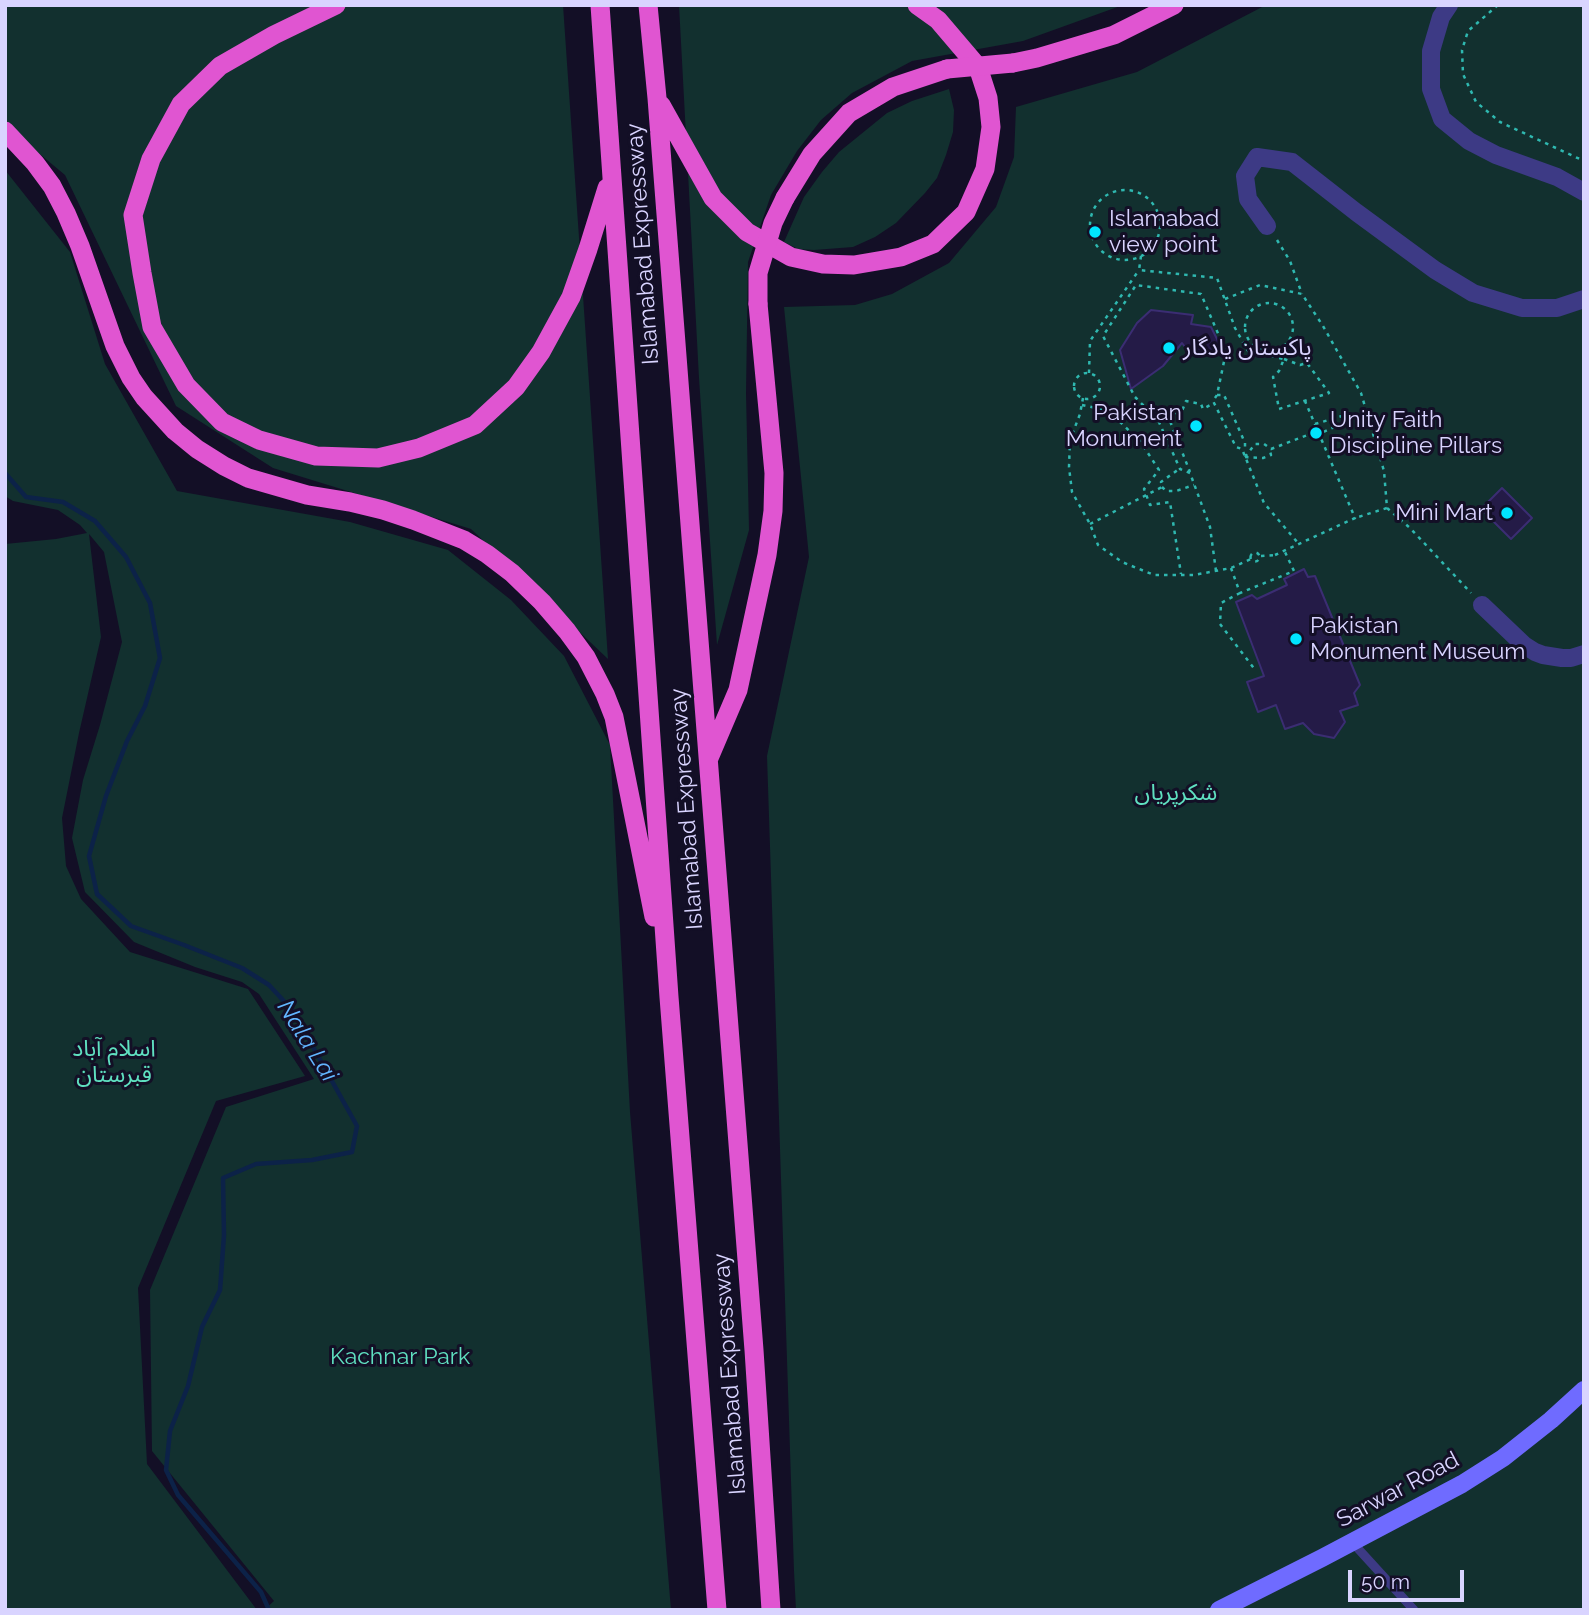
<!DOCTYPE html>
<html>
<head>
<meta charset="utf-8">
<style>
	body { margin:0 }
	#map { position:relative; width:1589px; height:1615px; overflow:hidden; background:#130f26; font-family:Raleway,sans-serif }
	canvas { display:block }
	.frame { position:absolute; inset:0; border:7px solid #d9d4ff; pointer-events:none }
	.scale { position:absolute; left:1348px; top:1570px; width:116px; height:32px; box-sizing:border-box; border:4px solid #d9d4ff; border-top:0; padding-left:9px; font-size:21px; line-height:24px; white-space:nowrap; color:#d9d4ff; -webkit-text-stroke:5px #130f26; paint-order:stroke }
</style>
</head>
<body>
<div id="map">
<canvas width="1589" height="1615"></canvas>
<div class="frame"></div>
<div class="scale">50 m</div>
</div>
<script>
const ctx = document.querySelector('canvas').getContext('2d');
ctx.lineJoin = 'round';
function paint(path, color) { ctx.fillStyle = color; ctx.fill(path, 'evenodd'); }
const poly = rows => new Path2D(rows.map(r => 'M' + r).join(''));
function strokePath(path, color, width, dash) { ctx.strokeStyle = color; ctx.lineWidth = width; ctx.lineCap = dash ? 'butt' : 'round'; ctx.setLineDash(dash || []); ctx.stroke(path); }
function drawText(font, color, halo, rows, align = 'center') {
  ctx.font = font + ' Raleway,"Noto Sans Arabic",sans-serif'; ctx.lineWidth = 6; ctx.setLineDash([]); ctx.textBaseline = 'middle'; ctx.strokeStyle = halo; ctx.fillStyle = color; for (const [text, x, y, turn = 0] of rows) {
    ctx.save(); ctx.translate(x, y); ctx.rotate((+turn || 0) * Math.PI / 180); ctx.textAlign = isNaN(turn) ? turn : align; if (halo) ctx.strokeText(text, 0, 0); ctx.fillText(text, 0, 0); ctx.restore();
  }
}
paint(poly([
	[5,5,563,5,608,659,471,529,273,468,176,406,65,175,5,125],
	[679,5,1123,5,1023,41,912,61,852,93,821,120,797,151,771,195,748,262,746,393,749,530,717,645,699,378],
	[1266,5,1584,5,1584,1610,796,1610,794,1571,767,756,809,557,784,307,855,305,892,294,949,263,996,207,1014,157,1016,107,1137,72],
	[949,89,954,110,953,132,946,155,937,178,925,193,896,223,875,237,853,247,814,250,798,249,784,242,804,197,822,172,839,152,887,113,912,101],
	[5,170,70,252,105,364,177,491,350,522,448,550,511,600,564,656,610,745,630,1112,671,1610,264,1610,274,1601,152,1451,150,1290,226,1107,314,1079,259,994,242,982,195,967,134,942,85,892,72,838,83,780,100,725,122,642,104,552,89,534,101,637,79,733,62,818,66,866,81,899,130,952,248,989,305,1076,216,1101,138,1288,147,1464,257,1610,5,1610,5,544,56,539,87,533,80,525,58,510,13,501,5,496]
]), '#12302f');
strokePath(poly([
	[5,473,26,497,63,502,95,521,126,557,150,603,160,658,145,706,127,741,106,796,89,856,97,894,131,926,184,945,242,968,269,985,293,1011,357,1126,352,1152,312,1160,256,1164,223,1178,224,1235,220,1290,202,1327,188,1386,170,1431,166,1470,178,1495,261,1592,269,1610]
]), '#0c2248', 4.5);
const building = poly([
	[1151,310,1193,315,1191,324,1211,327,1225,355,1188,351,1182,343,1163,366,1131,389,1120,350,1137,323,1151,310],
	[1502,488,1532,518,1511,539,1481,509,1502,488],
	[1304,569,1308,577,1315,576,1360,685,1354,693,1358,705,1340,711,1345,722,1334,738,1314,734,1303,723,1285,729,1276,705,1258,712,1247,682,1264,676,1236,602,1252,595,1257,599,1287,585,1284,579,1304,569]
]);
paint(building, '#241b47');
strokePath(building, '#3b2d73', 2);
strokePath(poly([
	[1498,5,1468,31,1462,50,1463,74,1476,102,1500,122,1584,161],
	'1090 225a35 35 0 1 1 70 0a35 35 0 1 1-70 0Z',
	[1277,240,1290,261,1302,294],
	[1141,256,1139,270,1217,278,1235,328,1248,351,1284,359,1280,349],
	[1225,299,1260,285,1302,294,1323,326,1361,393,1384,471,1387,508,1355,518],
	'1245 327a24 24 0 1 1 48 0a24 24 0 1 1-48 0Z',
	[1284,359,1300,365,1307,363,1329,393,1279,409,1273,377,1279,371,1284,359],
	[1089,373,1090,341,1139,270],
	'1074 386a13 13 0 1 1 26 0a13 13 0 1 1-26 0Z',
	[1217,395,1224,395,1245,443,1245,448,1242,449],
	[1083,398,1080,414,1070,440,1069,467,1072,492,1090,524,1098,545,1122,562,1154,575,1194,575,1231,568,1251,559],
	[1082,405,1105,410,1119,421,1140,441,1159,470,1144,489,1150,505,1170,502,1181,574],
	[1168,418,1182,411,1186,401,1201,404,1203,409,1214,403],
	[1158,420,1168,416,1190,472],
	[1315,424,1342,416,1347,416,1345,422,1319,434],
	[1245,457,1255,444,1264,444,1271,449,1318,431],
	[1245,457,1263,458,1271,455,1270,451],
	[1162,487,1166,491,1176,491,1194,485],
	[1387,508,1410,528,1471,593],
	[1090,524,1162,487,1161,482,1179,469],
	'1250.5 557a4.5 4.5 0 1 1 9 0a4.5 4.5 0 1 1-9 0Z',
	[1275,555,1355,518,1305,401],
	[1261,556,1275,555],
	[1231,568,1240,593,1294,571,1284,550],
	[1216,571,1210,527,1190,473,1180,469,1158,420,1135,397,1103,336,1136,285,1201,294,1226,352,1217,395,1213,401,1236,447,1242,449,1264,503,1298,543],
	[1240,593,1221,603,1220,624,1256,671]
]), '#2fb8b0', 2.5, [3.5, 5]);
strokePath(poly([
	[1352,1542,1414,1610]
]), '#3d3a85', 9);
strokePath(poly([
	[1449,5,1441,17,1431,51,1431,89,1442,119,1469,141,1496,155,1557,177,1584,192],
	[1267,226,1248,199,1245,176,1257,157,1292,162,1356,212,1435,270,1473,293,1522,308,1557,308,1584,299]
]), '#3d3a85', 18);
strokePath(poly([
	[1482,605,1524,645,1535,652,1543,655,1562,658,1571,658,1584,654]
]), '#3d3a85', 18);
strokePath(poly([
	[1219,1610,1322,1558,1462,1484,1503,1458,1551,1420,1584,1390]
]), '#6f6bff', 18);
strokePath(poly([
	[336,5,274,35,220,66,181,104,151,159,133,215,142,273,152,327,186,385,222,422,259,440,316,456,378,458,419,448,475,425,516,387,541,352,571,297,588,249,607,188],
	[600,5,669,997,717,1610],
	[648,5,657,98,754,1350,771,1610],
	[1013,63,1037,58,1114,35,1174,5],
	[661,105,713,198,747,232,791,257,823,264,854,265,901,257,933,244,966,212,985,169,991,127,988,98,978,67,938,20,917,5],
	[5,131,35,163,52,186,66,213,80,246,115,346,131,378,144,397,175,431,197,449,224,466,248,478,307,495,350,502,383,510,413,520,464,540,487,554,512,573,542,602,567,631,586,657,605,694,614,717,654,917],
	[785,198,812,154,849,113,893,87,947,69],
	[709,758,738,690,767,555,773,511,774,473,758,304]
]), '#e055d1', 19);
strokePath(poly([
	[947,69,1013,63],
	[758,304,758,273,773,223,785,198]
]), '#e055d1', 19);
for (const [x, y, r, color] of [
	[1095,232,7,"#00e5ff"],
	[1169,348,7,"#00e5ff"],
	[1196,426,7,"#00e5ff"],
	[1316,433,7,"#00e5ff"],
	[1507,513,7,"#00e5ff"],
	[1296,639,7,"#00e5ff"]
]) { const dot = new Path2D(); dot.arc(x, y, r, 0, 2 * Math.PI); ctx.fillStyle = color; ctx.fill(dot); strokePath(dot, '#130f26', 2.5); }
drawText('23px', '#d9d4ff', '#130f26', [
	["Islamabad",1109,219],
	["view point",1109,245],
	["پاکستان یادگار",1183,348],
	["Pakistan",1182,413,"right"],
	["Monument",1182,439,"right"],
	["Unity Faith",1330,420],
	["Discipline Pillars",1330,446],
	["Mini Mart",1493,513,"right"],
	["Pakistan",1310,626],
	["Monument Museum",1310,652]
], 'left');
drawText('23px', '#d9d4ff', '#130f26', [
	["Islamabad Expressway",643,244,-94],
	["Islamabad Expressway",687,809,-94],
	["Islamabad Expressway",730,1374,-94],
	["Sarwar Road",1398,1490,-28]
]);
drawText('23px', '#5fe0c0', '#130f26', [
	["شکرپریاں",1176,793],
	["اسلام آباد",114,1049],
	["قبرستان",114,1075],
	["Kachnar Park",400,1357]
]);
drawText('italic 24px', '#62b6ff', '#130f26', [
	["Nala Lai",307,1041,58]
]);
</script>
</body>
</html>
